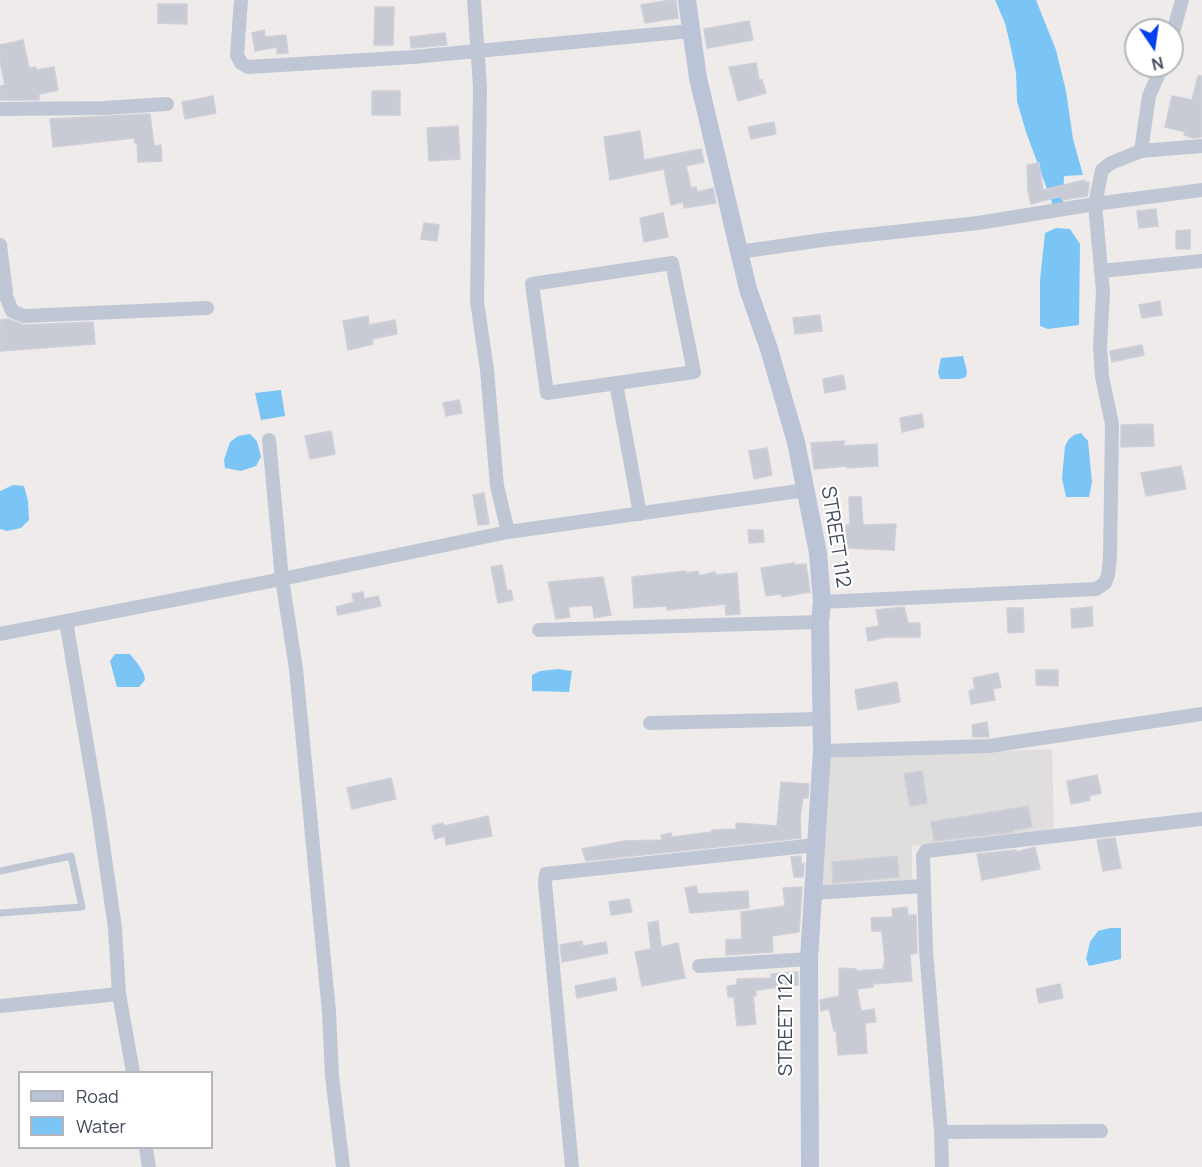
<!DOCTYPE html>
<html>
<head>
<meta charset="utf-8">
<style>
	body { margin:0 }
	#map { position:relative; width:1202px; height:1167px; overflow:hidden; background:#efebeb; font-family:Manrope,sans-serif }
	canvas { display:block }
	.legend { position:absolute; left:18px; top:1071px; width:195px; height:78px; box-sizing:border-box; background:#fff; border:2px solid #b3b7bd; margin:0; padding:8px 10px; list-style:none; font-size:18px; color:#424a5b }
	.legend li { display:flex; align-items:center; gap:12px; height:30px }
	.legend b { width:30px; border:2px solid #b3b7bd }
	.north { position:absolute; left:1124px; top:18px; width:60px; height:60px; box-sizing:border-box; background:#fff; border:2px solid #b3b7bd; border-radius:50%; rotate:167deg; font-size:16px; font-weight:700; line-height:24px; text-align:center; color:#424a5b }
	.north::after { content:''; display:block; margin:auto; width:21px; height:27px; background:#0540ee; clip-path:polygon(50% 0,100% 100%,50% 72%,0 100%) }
</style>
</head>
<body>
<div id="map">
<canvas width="1202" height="1167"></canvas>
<ul class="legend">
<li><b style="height:8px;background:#bbc3d7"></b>Road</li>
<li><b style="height:16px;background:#7ac5f5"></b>Water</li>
</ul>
<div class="north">N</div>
</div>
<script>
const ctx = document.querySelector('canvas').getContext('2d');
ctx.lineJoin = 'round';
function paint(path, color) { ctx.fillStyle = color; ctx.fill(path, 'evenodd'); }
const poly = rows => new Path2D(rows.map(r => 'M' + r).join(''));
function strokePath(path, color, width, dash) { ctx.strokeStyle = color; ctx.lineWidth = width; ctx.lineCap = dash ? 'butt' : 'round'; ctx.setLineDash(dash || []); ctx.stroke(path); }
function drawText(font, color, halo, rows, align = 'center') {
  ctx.font = font + ' Manrope,sans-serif'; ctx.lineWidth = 4.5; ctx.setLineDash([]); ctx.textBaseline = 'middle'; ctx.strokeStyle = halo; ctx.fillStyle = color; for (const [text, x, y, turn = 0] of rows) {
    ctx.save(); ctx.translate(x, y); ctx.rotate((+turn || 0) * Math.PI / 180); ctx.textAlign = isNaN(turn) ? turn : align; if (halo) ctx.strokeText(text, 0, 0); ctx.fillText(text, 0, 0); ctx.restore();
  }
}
paint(poly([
	[1052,749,1054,831,912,846,912,882,822,888,824,758]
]), '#e0dddd');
paint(poly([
	[995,0,1036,0,1056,50,1066,91,1073,139,1083,175,1064,176,1063,205,1053,205,1026,132,1017,101,1016,73,1010,44,1005,23],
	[1056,228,1070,229,1080,244,1079,325,1048,329,1040,326,1040,280,1045,233],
	[963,356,967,371,966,377,960,379,940,379,938,372,941,358],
	[281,390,285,416,261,420,255,393],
	[1081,433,1088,441,1092,482,1089,497,1066,497,1062,478,1065,446,1069,439,1074,435],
	[250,434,257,441,261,457,256,466,241,471,225,468,224,460,230,442,238,436],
	[13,485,24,486,28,501,29,520,21,528,7,531,0,529,0,491],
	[115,654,130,654,138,664,144,674,145,680,139,687,117,687,110,661],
	[558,669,572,671,569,692,532,691,532,675,540,671],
	[1110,928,1121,928,1121,959,1089,966,1086,959,1090,942,1098,931]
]), '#7ac5f5');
const building = poly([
	[670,0,676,0,678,18,645,23,641,5,670,0],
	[158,4,187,4,187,24,158,23,158,4],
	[375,7,394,7,393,45,374,45,375,7],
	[749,21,753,40,707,48,704,29,749,21],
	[264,30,265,37,286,35,288,53,277,54,277,47,255,51,252,33,264,30],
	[445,33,447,45,411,48,410,37,445,33],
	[23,40,29,68,36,67,36,70,54,67,58,90,39,94,39,100,0,100,0,86,5,85,0,62,0,45,23,40],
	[756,63,759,80,762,80,766,93,738,101,729,67,756,63],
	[1198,76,1202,76,1202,132,1201,137,1194,138,1184,135,1185,132,1165,127,1172,96,1192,100,1198,76],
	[372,91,400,91,400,115,372,115,372,91],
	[213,96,216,113,185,119,182,102,213,96],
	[150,114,154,146,161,145,162,161,138,162,137,143,135,143,134,138,53,147,50,119,150,114],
	[774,122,776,134,751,139,748,127,774,122],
	[458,126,460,159,429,161,427,128,458,126],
	[640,131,644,160,701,149,704,162,686,166,691,188,696,187,697,192,713,188,716,203,684,208,683,202,671,205,664,169,610,180,604,137,640,131],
	[1039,163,1043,190,1085,180,1085,182,1089,182,1089,186,1087,196,1062,200,1061,196,1031,204,1028,191,1027,165,1039,163],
	[1156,209,1158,226,1139,228,1137,211,1156,209],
	[663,213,668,237,644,242,640,218,663,213],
	[424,223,439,225,437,241,421,239,424,223],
	[1190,230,1190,249,1176,249,1176,231,1190,230],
	[1160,301,1162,315,1142,318,1139,305,1160,301],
	[820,315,822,331,795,334,793,318,820,315],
	[368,316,369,325,395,320,397,334,372,339,373,344,348,350,343,321,368,316],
	[8,319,24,325,93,322,95,344,0,351,0,320,8,319],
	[1142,345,1144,355,1112,362,1110,351,1142,345],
	[843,375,846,389,825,393,823,379,843,375],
	[459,400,462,413,446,416,443,403,459,400],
	[922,414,924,427,902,432,900,418,922,414],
	[1153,424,1154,446,1121,447,1121,425,1153,424],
	[331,431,335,454,310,459,305,436,331,431],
	[844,441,844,446,877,444,878,466,847,468,847,466,814,469,811,443,844,441],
	[767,448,772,475,754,479,749,451,767,448],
	[1181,466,1186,489,1146,496,1141,473,1181,466],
	[484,493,489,524,478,525,473,495,484,493],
	[849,497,861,497,863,525,896,524,894,550,845,548,846,525,850,525,849,497],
	[748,530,763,530,764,542,749,543,748,530],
	[794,563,795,565,806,564,810,592,782,597,781,594,766,596,761,568,794,563],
	[502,565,507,591,511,590,513,600,498,603,491,567,502,565],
	[686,571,686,573,698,571,699,576,715,572,716,575,737,573,740,614,726,615,725,604,667,610,667,606,634,608,632,577,686,571],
	[603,577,611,615,594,618,593,607,591,605,568,607,570,617,556,619,548,582,603,577],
	[363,592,364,599,378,596,381,606,338,615,336,607,354,602,352,594,363,592],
	[904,607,908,623,920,623,920,637,887,637,868,641,866,628,879,626,876,610,904,607],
	[1092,607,1093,626,1072,628,1071,609,1092,607],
	[1007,608,1023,608,1024,632,1008,633,1007,608],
	[1036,670,1058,670,1058,686,1036,685,1036,670],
	[998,673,1001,687,993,689,995,700,971,704,969,691,975,689,973,678,998,673],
	[897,682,900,702,858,710,855,690,897,682],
	[987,722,989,737,973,737,972,725,987,722],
	[922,771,927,803,910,806,904,774,922,771],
	[1097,775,1101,793,1089,796,1090,800,1071,804,1067,781,1097,775],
	[391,778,396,799,352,809,347,788,391,778],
	[781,782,809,784,808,798,803,798,800,817,801,838,586,861,582,849,624,841,662,840,661,835,671,833,672,837,712,832,712,830,736,829,736,823,777,826,781,782],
	[1028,806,1032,827,1013,830,1013,832,934,841,931,822,1028,806],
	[488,816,492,836,446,845,445,836,435,839,432,826,443,823,444,826,488,816],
	[1115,838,1121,868,1103,871,1097,840,1115,838],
	[1035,847,1040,869,982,880,977,854,1016,850,1017,852,1035,847],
	[801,856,801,864,804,863,803,877,794,877,791,857,801,856],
	[897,856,899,877,833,883,832,862,897,856],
	[696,886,698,894,748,891,749,908,690,913,685,888,696,886],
	[802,887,799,932,772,936,773,952,726,955,726,940,742,939,741,912,785,906,783,888,802,887],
	[629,899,632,912,611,915,609,902,629,899],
	[907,907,908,915,916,915,917,953,910,954,912,981,873,984,873,987,857,989,861,1011,874,1009,876,1022,865,1023,867,1053,838,1055,836,1031,834,1031,829,1009,821,1011,820,1000,839,996,839,968,856,969,856,971,884,969,883,964,885,964,882,931,872,931,871,918,893,917,892,909,907,907],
	[658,921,661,947,678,943,685,978,642,986,635,952,651,949,648,923,658,921],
	[582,941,583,946,606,942,608,953,562,962,560,945,582,941],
	[798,972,798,985,756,990,756,996,753,996,756,1024,737,1026,734,997,728,997,727,986,737,985,737,979,771,978,771,974,798,972],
	[615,978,617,990,577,998,575,986,615,978],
	[1060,984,1063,998,1039,1003,1036,989,1060,984]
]);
paint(building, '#c9cbd4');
strokePath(building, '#cecfd8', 1.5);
strokePath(poly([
	[0,871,71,856,82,907,0,913]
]), '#bfc7d5', 7);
strokePath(poly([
	[241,0,237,55,241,63,248,67,413,57,691,31],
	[474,0,480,87,477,301,487,370,497,486,508,532],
	[1172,36,1182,0],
	[0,109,104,108,167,104],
	[1141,151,1202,146],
	[0,245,6,292],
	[739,252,829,239,978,223,1095,204,1202,190],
	[672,263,694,372,547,393,532,284,672,263],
	[1101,271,1202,261],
	[0,282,12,311,24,316,207,308],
	[616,383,640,514],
	[269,440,282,579,296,669,329,1012,332,1076,343,1167],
	[822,602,1096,589,1105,583,1108,575,1110,557,1112,424,1102,377,1100,346,1103,291,1095,204,1102,170,1111,163,1141,151,1149,96,1162,66],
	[66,621,98,810,115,928,119,994,133,1072],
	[539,630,820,622],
	[0,634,282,579,508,532,806,490],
	[650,723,820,719],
	[822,751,989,746,1202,714],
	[813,893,923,886],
	[699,966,809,959],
	[0,1006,119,994],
	[941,1132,1101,1131],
	[146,1148,149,1167],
	[572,1167,545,883,546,874,816,845],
	[942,1167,941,1132,926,950,923,856,926,851,1202,819]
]), '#bfc7d5', 14);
strokePath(poly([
	[687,0,698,78,748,289,769,349,796,442,818,553,822,602,820,622,822,751,809,959,810,1167]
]), '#bbc3d7', 18);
drawText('20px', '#424a5b', '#fff', [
	["STREET 112",835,537,81],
	["STREET 112",786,1025,-90]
]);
</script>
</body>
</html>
